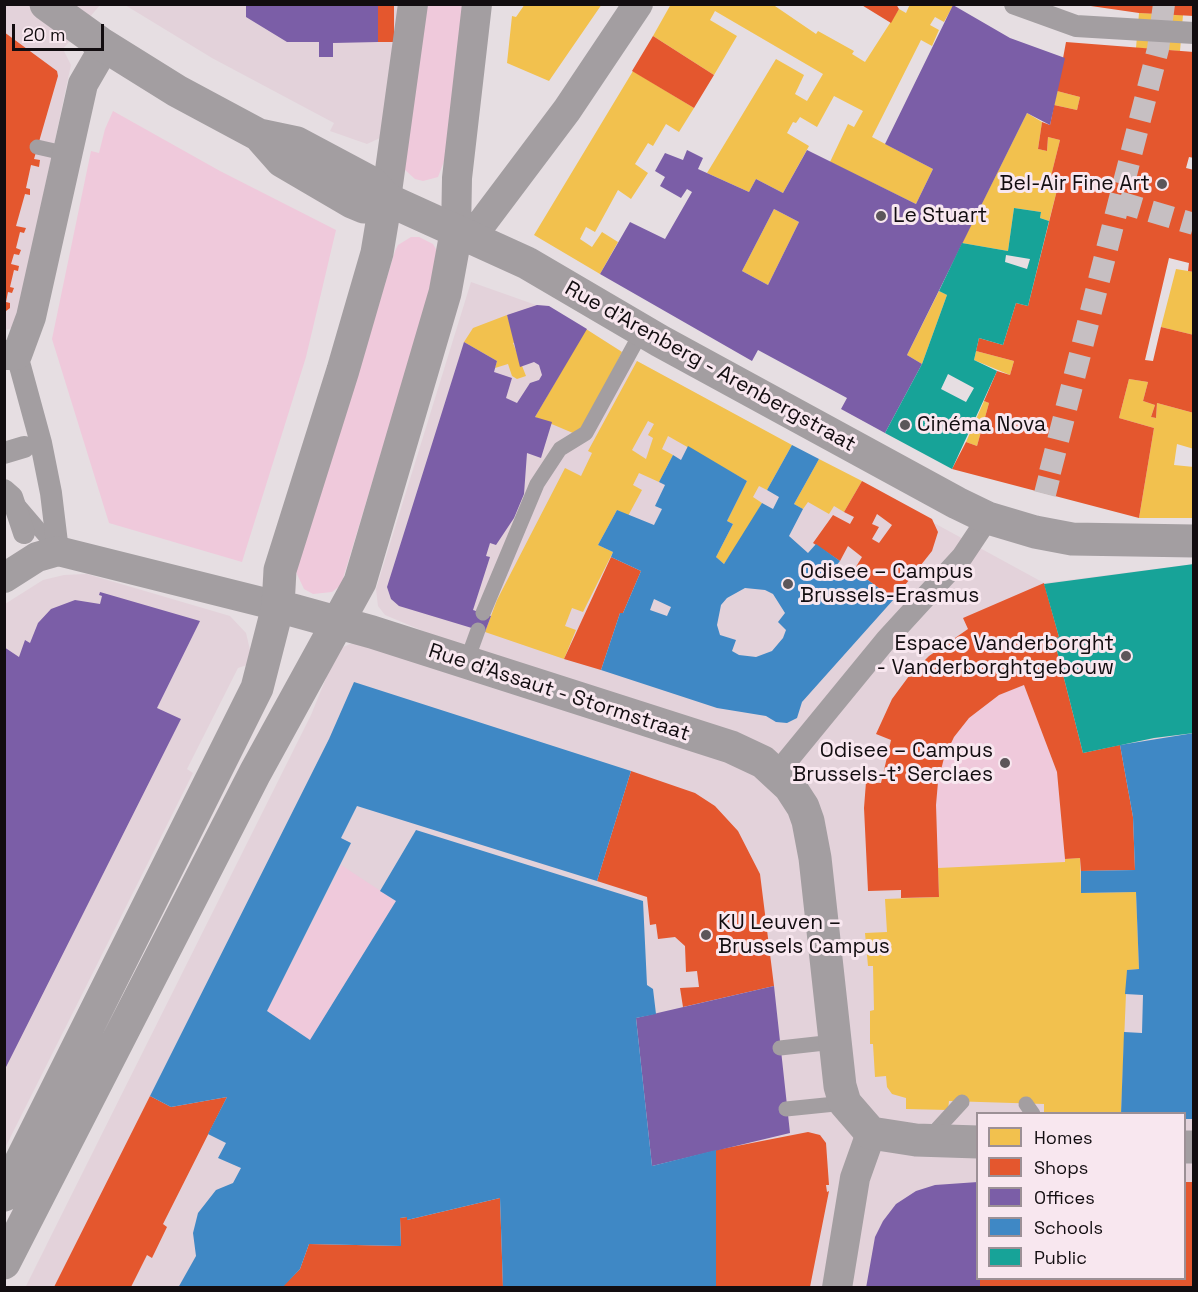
<!DOCTYPE html>
<html>
<head>
<meta charset="utf-8">
<style>
	body { margin:0 }
	#map { position:relative; width:1198px; height:1292px; overflow:hidden; background:#e6dee2; font-family:"Space Grotesk",sans-serif }
	canvas { display:block }
	.frame { position:absolute; inset:0; border:6px solid #120d10; pointer-events:none }
	.legend { position:absolute; left:976px; top:1112px; width:210px; height:168px; box-sizing:border-box; background:#f8e7ef; border:2px solid #9c9096; margin:0; padding:8px 10px; list-style:none; font-size:18px; color:#120d10 }
	.legend li { display:flex; align-items:center; gap:12px; height:30px }
	.legend b { width:30px; border:2px solid #9c9096 }
	.scale { position:absolute; left:12px; top:24px; width:92px; height:27px; box-sizing:border-box; border:3px solid #120d10; border-top:0; padding-left:8px; font-size:18px; line-height:21px; white-space:nowrap; color:#120d10; -webkit-text-stroke:4px #f8e7ef; paint-order:stroke }
</style>
</head>
<body>
<div id="map">
<canvas width="1198" height="1292"></canvas>
<div class="frame"></div>
<ul class="legend">
<li><b style="height:16px;background:#f2c14e"></b>Homes</li>
<li><b style="height:16px;background:#e4572e"></b>Shops</li>
<li><b style="height:16px;background:#7b5ea7"></b>Offices</li>
<li><b style="height:16px;background:#3f88c5"></b>Schools</li>
<li><b style="height:16px;background:#17a398"></b>Public</li>
</ul>
<div class="scale">20 m</div>
</div>
<script>
const ctx = document.querySelector('canvas').getContext('2d');
ctx.lineJoin = 'round';
function paint(path, color) { ctx.fillStyle = color; ctx.fill(path, 'evenodd'); }
const poly = rows => new Path2D(rows.map(r => 'M' + r).join(''));
function strokePath(path, color, width, dash) { ctx.strokeStyle = color; ctx.lineWidth = width; ctx.lineCap = dash ? 'butt' : 'round'; ctx.setLineDash(dash || []); ctx.stroke(path); }
function drawText(font, color, halo, rows, align = 'center') {
  ctx.font = font + ' "Space Grotesk",sans-serif'; ctx.lineWidth = 6; ctx.setLineDash([]); ctx.textBaseline = 'middle'; ctx.strokeStyle = halo; ctx.fillStyle = color; for (const [text, x, y, turn = 0] of rows) {
    ctx.save(); ctx.translate(x, y); ctx.rotate((+turn || 0) * Math.PI / 180); ctx.textAlign = isNaN(turn) ? turn : align; if (halo) ctx.strokeText(text, 0, 0); ctx.fillText(text, 0, 0); ctx.restore();
  }
}
paint(poly([
	[5,5,100,5,63,49,71,65,69,74,17,321,12,328,5,330],
	[125,5,400,5,380,138,367,144,330,131,334,123,212,58],
	[471,282,536,305,549,306,637,361,1044,583,1193,564,1193,1287,25,1288,311,715,333,661,341,648,350,644,428,633,385,615,378,606,376,589],
	[978,1114,1184,1114,1184,1278,978,1278],
	[87,574,230,616,246,633,250,650,247,665,238,668,187,769,193,773,5,1148,5,604,43,580,64,575]
]), '#e3d2da');
paint(poly([
	[422,5,469,5,450,146,438,177,423,181,415,179,404,169],
	[113,111,220,171,336,230,306,357,242,562,109,523,52,339,91,151,99,153,105,129],
	[411,237,419,237,433,244,437,251,438,266,341,585,332,592,313,594,304,589,296,572,395,251,398,245],
	[1024,685,1057,772,1065,862,938,868,936,805,938,782,944,758,954,737,969,718,999,695],
	[341,865,396,901,310,1040,267,1011]
]), '#efc9db');
paint(poly([
	[525,4,602,4,549,81,507,63,512,16,516,17],
	[671,4,772,4,816,34,818,31,854,51,852,54,865,62,899,9,906,13,910,4,954,4,944,22,935,17,930,25,939,30,932,46,921,40,872,137,933,169,916,204,830,162,848,124,854,127,863,111,834,96,817,127,800,117,796,123,793,122,787,133,809,146,783,193,756,179,749,192,707,173,776,59,804,75,795,94,807,101,823,74,715,11,710,20,737,36,714,75,653,36],
	[1139,13,1183,15,1180,51,1136,48],
	[633,71,694,108,679,132,666,124,653,146,648,143,635,164,648,173,631,199,618,190,595,232,586,227,580,239,592,247,602,232,618,242,600,274,534,235],
	[1057,91,1080,97,1077,110,1054,105],
	[1027,113,1042,122,1038,149,1047,151,1048,137,1060,140,1048,188,1057,190,1049,221,1040,218,1041,212,1014,208,1008,251,962,243],
	[774,209,799,222,768,285,742,271],
	[1176,269,1194,272,1194,335,1161,327],
	[939,291,947,295,922,364,907,355],
	[507,315,516,342,513,343,526,376,517,379,512,376,508,364,495,368,497,361,464,342,473,328],
	[586,329,622,352,580,436,535,417],
	[976,351,1014,361,1010,375,974,360],
	[637,361,792,445,767,490,759,486,753,497,762,503,742,539,724,564,716,557,733,524,727,521,747,481,668,436,662,449,673,455,659,482,639,473,633,485,642,490,628,516,617,510,598,545,613,552,583,612,572,608,565,626,576,630,564,659,485,632,497,600,565,468,581,476,592,453,588,451],
	[648,421,654,424,648,435,653,438,646,459,632,450],
	[1129,379,1148,382,1143,401,1155,405,1151,417,1156,418,1157,403,1194,413,1194,449,1177,444,1174,465,1194,467,1194,518,1139,518,1154,428,1119,418],
	[984,401,989,403,977,446,966,442],
	[819,459,862,481,844,512,834,506,829,514,808,502,803,509,794,504],
	[1080,858,1081,893,1136,892,1139,969,1127,970,1121,1113,1044,1113,1044,1104,949,1101,948,1110,906,1109,906,1098,892,1094,887,1087,886,1076,875,1077,873,1044,870,1044,870,1011,874,1010,873,966,868,966,865,933,887,932,885,899,939,897,938,868,1065,862,1065,859]
]), '#f2c14e');
paint(poly([
	[378,4,394,4,394,42,378,42],
	[860,4,896,4,899,9,891,23],
	[1077,4,1194,4,1194,16,1139,13],
	[4,32,57,71,58,76,34,159,40,160,39,167,31,165,26,188,30,189,30,195,25,194,16,226,26,228,24,233,20,232,16,248,21,250,19,255,14,254,11,264,19,266,18,271,14,270,10,287,14,288,12,293,8,292,6,302,10,303,10,308,6,311,4,310],
	[653,36,714,75,694,108,632,71],
	[1066,42,1194,52,1194,158,1189,157,1186,168,1194,170,1194,272,1188,271,1189,263,1169,258,1145,360,1153,361,1161,327,1194,335,1194,413,1157,403,1156,418,1151,417,1155,405,1143,401,1148,382,1129,379,1119,418,1154,428,1139,518,952,469,966,442,977,446,989,403,984,401,997,371,1010,375,1014,361,976,351,979,338,1003,345,1016,303,1028,306,1057,190,1048,188,1060,140,1048,137,1047,151,1038,149,1042,122,1050,125,1054,105,1077,110,1080,97,1057,91],
	[862,481,932,519,938,532,932,551,894,599,854,570,862,557,848,546,840,561,813,543,833,515,850,524,854,517,844,512],
	[877,514,892,525,879,543,872,539,879,527,872,524],
	[611,557,641,571,623,613,620,613,601,670,564,659],
	[1044,583,1059,637,1054,639,1083,753,1120,745,1133,817,1135,870,1081,871,1080,858,1065,859,1057,772,1024,685,999,695,969,718,954,737,944,758,938,782,936,805,939,897,901,898,901,890,868,891,864,808,866,782,881,783,891,740,876,734,892,699,909,676,929,656,968,629,963,618],
	[631,771,695,793,715,806,738,831,760,874,774,986,683,1007,680,988,699,987,697,971,686,972,685,946,675,937,658,939,656,924,650,925,647,897,597,881],
	[150,1096,171,1107,227,1097,163,1224,167,1227,152,1258,147,1255,131,1287,54,1287],
	[808,1132,820,1135,826,1143,829,1185,826,1185,827,1192,829,1191,810,1287,716,1287,716,1150],
	[1185,1182,1194,1182,1194,1287,980,1287,980,1278,1184,1278],
	[500,1198,503,1287,282,1287,300,1269,309,1244,401,1246,400,1218,407,1217,407,1220]
]), '#e4572e');
paint(poly([
	[246,4,378,4,378,42,333,43,333,57,319,57,319,42,287,42,246,17],
	[953,5,1010,38,1065,58,1050,125,1027,113,907,355,922,364,885,433,841,409,847,398,758,350,752,361,600,274,630,222,665,239,692,192,687,189,681,198,660,186,665,177,655,171,665,153,683,160,687,150,703,158,698,169,749,192,756,179,783,193,807,150,916,204,933,169,885,144],
	[774,209,799,222,768,285,742,271],
	[537,305,549,306,587,329,535,417,552,422,541,458,527,453,524,494,514,518,496,545,490,543,486,556,490,557,473,610,491,616,485,632,399,606,391,599,387,587,464,342,497,361,494,372,512,378,506,398,517,403,530,383,539,380,542,375,539,365,534,362,520,367,507,315],
	[100,592,200,621,157,708,181,719,4,1071,4,647,19,657,25,640,30,643,38,623,51,609,75,600,100,604,102,596,99,595],
	[774,986,790,1133,652,1166,636,1018],
	[978,1182,978,1278,980,1278,980,1288,866,1288,875,1237,883,1221,896,1204,916,1191,935,1185]
]), '#7b5ea7');
paint(poly([
	[792,445,819,459,794,504,803,509,789,536,808,553,816,544,840,561,834,568,847,578,854,570,894,599,802,702,797,718,787,723,776,722,766,716,717,708,601,670,620,613,623,613,641,571,611,557,613,552,598,545,617,510,654,525,662,509,655,506,665,485,659,482,673,455,681,460,688,446,747,481,727,521,733,524,716,557,724,564,762,503,773,509,779,497,767,490],
	[745,588,765,590,773,594,785,613,778,622,786,630,783,638,772,651,756,657,739,655,732,651,736,640,720,635,717,625,721,605,727,598],
	[654,599,671,607,667,616,650,610],
	[354,682,631,771,597,881,357,806,341,838,351,843,267,1011,310,1040,396,901,380,891,416,830,643,901,647,985,653,989,656,1014,636,1018,652,1166,716,1150,716,1288,503,1288,500,1198,407,1220,407,1217,400,1218,401,1246,309,1244,300,1269,282,1288,178,1288,196,1256,193,1233,198,1213,216,1190,233,1183,241,1168,218,1158,226,1143,208,1134,227,1097,171,1107,150,1096,329,739],
	[1194,733,1194,1119,1184,1119,1184,1114,1121,1114,1124,1032,1142,1033,1143,995,1125,994,1127,970,1139,969,1136,892,1081,893,1081,871,1135,870,1133,817,1120,745]
]), '#3f88c5');
paint(poly([
	[1014,208,1041,212,1040,218,1049,221,1028,306,1016,303,1003,345,979,338,974,360,997,371,952,469,885,433,922,364,947,295,939,291,962,243,1008,251],
	[1006,255,1030,259,1027,269,1005,262],
	[948,374,974,388,966,402,941,389],
	[1194,564,1194,733,1154,738,1083,753,1054,639,1059,637,1044,584]
]), '#17a398');
strokePath(poly([
	[1119,202,1194,224],
	[1050,472,1158,49,1164,4],
	[1045,494,1049,478]
]), '#c6bfc2', 22, [22, 11]);
strokePath(poly([
	[37,147,68,154],
	[15,501,56,549],
	[483,613,537,484,560,449,586,433,642,331],
	[466,663,478,630],
	[780,1048,834,1042],
	[1026,1104,1033,1114],
	[786,1109,845,1103],
	[928,1139,962,1102]
]), '#a39ea1', 15);
strokePath(poly([
	[1015,4,1076,26,1194,33],
	[17,355,41,443,51,493,58,551],
	[4,453,24,447],
	[4,490,12,497,24,533],
	[777,773,886,640,962,557,988,518]
]), '#a39ea1', 22);
strokePath(poly([
	[386,199,413,4],
	[456,233,457,178,477,4],
	[470,239,567,110,638,4],
	[4,355,17,355,31,317,83,84,105,46],
	[4,578,37,557,58,551,278,606],
	[837,1288,855,1178,871,1133]
]), '#a39ea1', 30);
strokePath(poly([
	[46,4,100,43,177,91,259,135,297,143,372,183,386,199,527,263,660,341,957,503,988,518,1035,532,1072,539,1194,541],
	[259,135,282,161,352,202,364,207,386,199],
	[278,606,372,632,731,747,763,762,790,787,803,807,808,821,815,858,840,1086,845,1103,871,1133,916,1140,978,1142],
	[1184,1147,1194,1147],
	[4,1195,257,688,278,606,280,570,343,370,377,253,386,199],
	[4,1263,255,773,360,582,445,293,456,233]
]), '#a39ea1', 33);
for (const [x, y, r, color] of [
	[1162,184,6,"#5c565a"],
	[881,216,6,"#5c565a"],
	[905,425,6,"#5c565a"],
	[788,584,6,"#5c565a"],
	[1126,656,6,"#5c565a"],
	[1005,763,6,"#5c565a"],
	[706,935,6,"#5c565a"]
]) { const dot = new Path2D(); dot.arc(x, y, r, 0, 2 * Math.PI); ctx.fillStyle = color; ctx.fill(dot); strokePath(dot, '#f8e7ef', 2); }
drawText('21px', '#120d10', '#f8e7ef', [
	["Bel-Air Fine Art",1150,184,"right"],
	["Le Stuart",893,216],
	["Cinéma Nova",917,425],
	["Odisee – Campus",800,572],
	["Brussels-Erasmus",800,596],
	["Espace Vanderborght",1114,644,"right"],
	["- Vanderborghtgebouw",1114,668,"right"],
	["Odisee – Campus",993,751,"right"],
	["Brussels-t' Serclaes",993,775,"right"],
	["KU Leuven –",718,923],
	["Brussels Campus",718,947]
], 'left');
drawText('21px', '#120d10', '#f8e7ef', [
	["Rue d'Arenberg - Arenbergstraat",710,367,29],
	["Rue d'Assaut - Stormstraat",559,693,18]
]);
</script>
</body>
</html>
